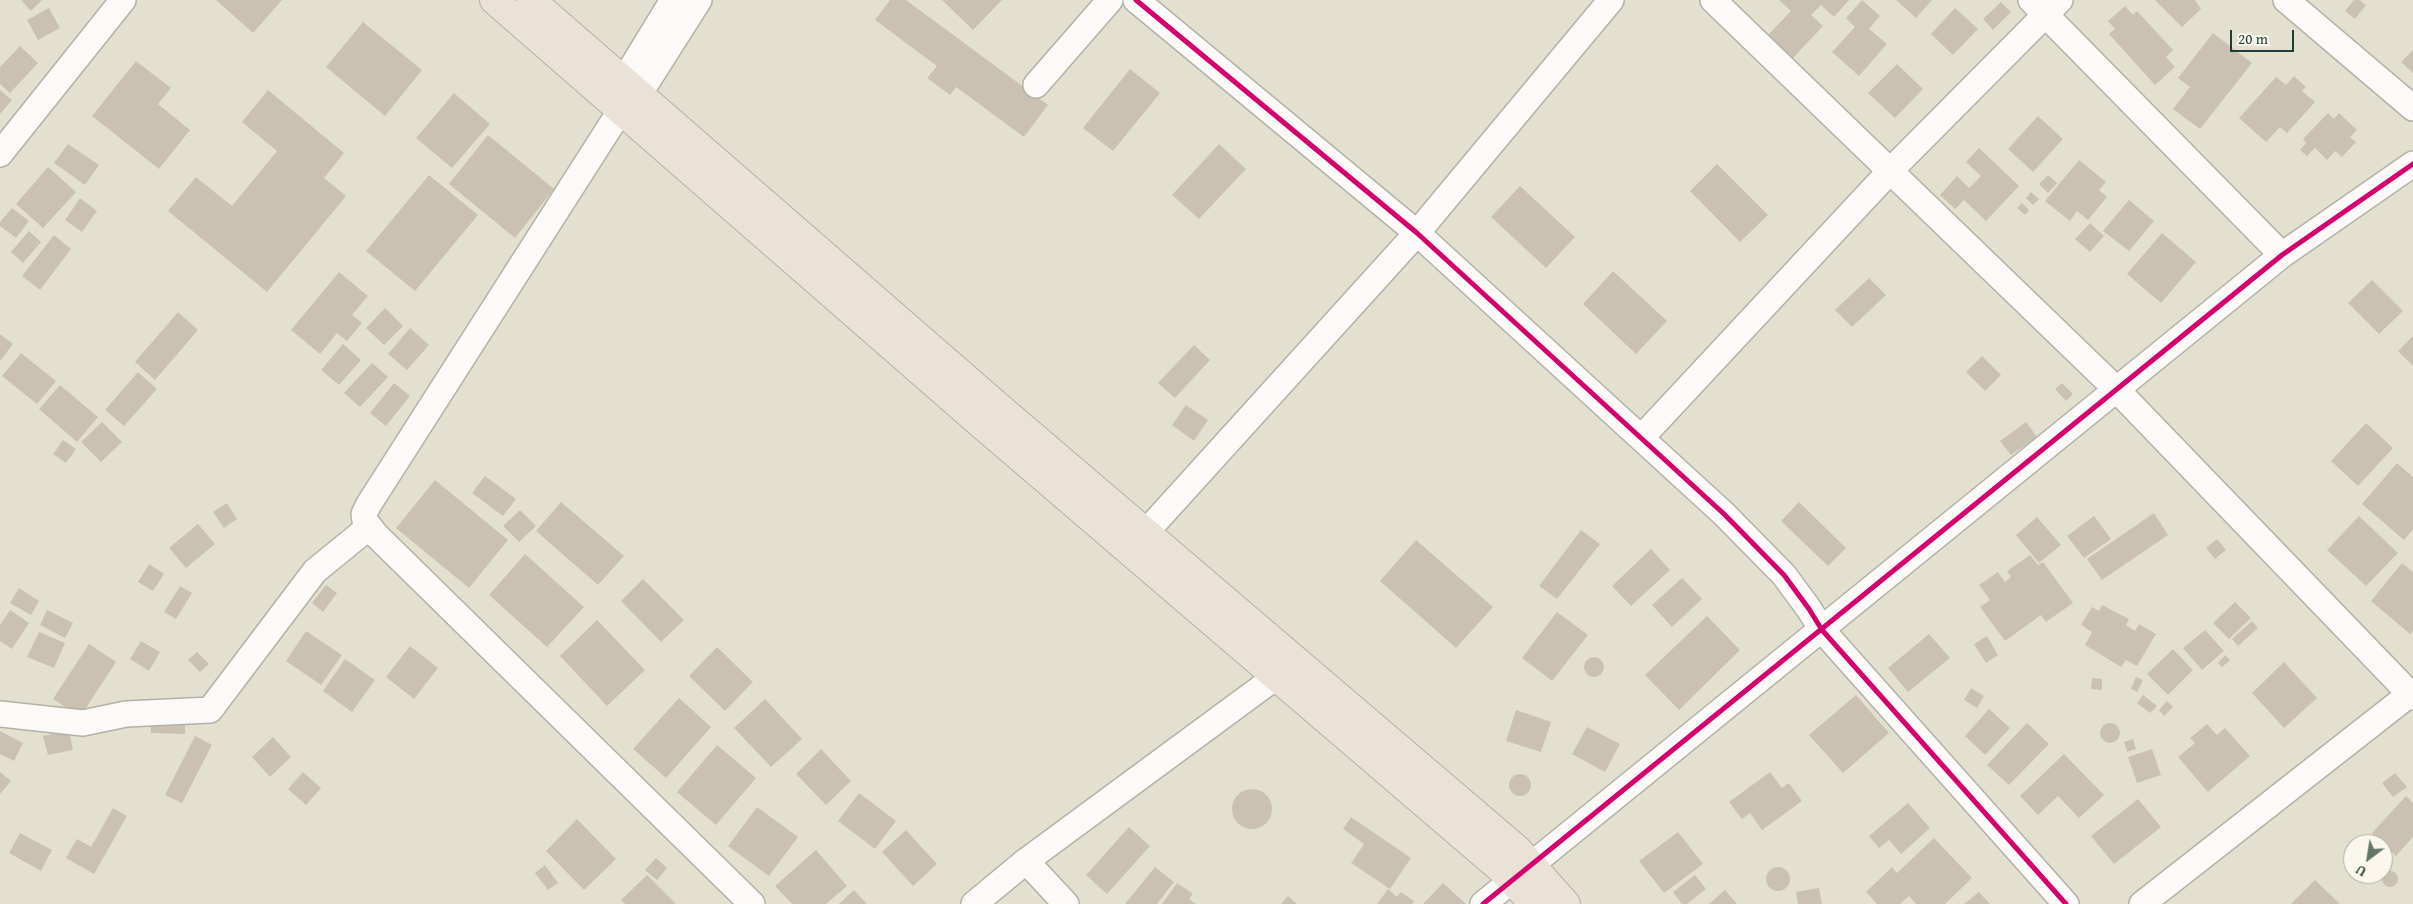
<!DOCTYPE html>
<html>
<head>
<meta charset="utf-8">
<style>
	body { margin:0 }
	#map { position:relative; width:2413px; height:904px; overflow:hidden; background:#e4e0cf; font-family:"Gentium Book Plus",serif }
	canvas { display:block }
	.north { position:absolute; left:2343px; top:834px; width:50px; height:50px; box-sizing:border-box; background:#fbf7ec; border:1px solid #a3ada2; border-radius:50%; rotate:211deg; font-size:14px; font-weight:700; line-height:20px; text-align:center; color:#1f3d34 }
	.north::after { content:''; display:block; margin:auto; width:18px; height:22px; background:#64766a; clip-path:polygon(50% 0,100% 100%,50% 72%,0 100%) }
	.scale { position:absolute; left:2230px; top:30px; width:64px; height:22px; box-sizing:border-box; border:2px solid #1f3d34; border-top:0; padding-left:6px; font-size:15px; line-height:18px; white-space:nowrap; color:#1f3d34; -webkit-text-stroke:4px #fbf7ec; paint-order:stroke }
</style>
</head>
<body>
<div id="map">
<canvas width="2413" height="904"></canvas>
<div class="north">U</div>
<div class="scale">20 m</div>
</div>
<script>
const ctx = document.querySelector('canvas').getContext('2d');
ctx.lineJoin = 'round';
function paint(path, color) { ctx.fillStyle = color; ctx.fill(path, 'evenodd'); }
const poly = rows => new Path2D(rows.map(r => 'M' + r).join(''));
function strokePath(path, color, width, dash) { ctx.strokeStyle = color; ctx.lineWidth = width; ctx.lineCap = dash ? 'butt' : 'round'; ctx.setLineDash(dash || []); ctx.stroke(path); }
paint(poly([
	[21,0,42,0,31,11],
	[216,0,282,0,253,33],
	[890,0,906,0,1048,105,1024,137,956,87,950,95,927,78,937,66,875,20],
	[942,0,1002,0,973,30],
	[1779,0,1849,0,1834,17,1821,5,1811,15,1823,26,1793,58,1768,35,1791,11],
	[1862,0,1880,16,1869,29,1887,44,1859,76,1832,52,1855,27,1846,18],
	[1896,0,1932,0,1916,18],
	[2155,0,2195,0,2201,9,2182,27],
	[2354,0,2359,0,2366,5,2355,19,2345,11],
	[2001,2,2011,12,1993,30,1983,19],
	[2125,6,2133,15,2137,11,2173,50,2166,57,2175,67,2155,85,2109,34,2115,29,2108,21],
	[49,8,60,28,38,40,27,20],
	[1955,8,1978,29,1953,55,1931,34],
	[363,22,422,70,385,116,326,67],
	[2213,33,2252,63,2200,129,2173,109,2190,87,2178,78],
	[20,46,38,63,10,93,0,84,0,67],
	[2413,50,2413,73,2401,62],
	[136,61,171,88,158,104,190,130,159,169,92,116],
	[1897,64,1923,89,1895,118,1868,93],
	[1130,69,1160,93,1113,151,1083,128],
	[2294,76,2306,87,2302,91,2315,102,2287,133,2280,127,2266,142,2239,118,2276,77,2286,85],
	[0,90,12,100,0,114],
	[268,90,344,153,324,178,346,196,267,292,168,211,196,177,232,206,277,151,242,122],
	[454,93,490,124,452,168,416,138],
	[2328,113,2334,119,2339,113,2357,130,2350,137,2356,142,2342,157,2335,151,2327,160,2315,148,2307,156,2300,150,2306,143,2303,139],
	[2038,116,2063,139,2033,172,2008,149],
	[488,135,554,189,515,238,449,184],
	[68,144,99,165,85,185,54,163],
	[1219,144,1246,169,1199,219,1172,195],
	[1979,148,2019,186,1986,221,1964,200,1955,209,1940,195,1957,176,1969,188,1981,176,1966,162],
	[2079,160,2106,182,2099,190,2107,197,2088,220,2077,211,2070,221,2045,201],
	[1717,164,1768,215,1740,242,1690,191],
	[48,167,76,192,43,228,16,204],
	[429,175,478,215,415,291,366,251],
	[2048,175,2057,183,2048,193,2039,184],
	[1520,186,1575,237,1546,268,1491,217],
	[2031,192,2039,199,2033,205,2026,198],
	[80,198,97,211,82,232,65,220],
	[2129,200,2154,221,2129,251,2103,231],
	[2022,203,2029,210,2025,215,2017,208],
	[12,208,29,221,16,238,0,226,0,222],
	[2090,223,2104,236,2090,252,2075,239],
	[29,231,41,242,23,263,11,252],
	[2162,233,2196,262,2161,303,2127,274],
	[54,235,71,249,40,290,22,276],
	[1613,271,1667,321,1636,354,1583,304],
	[339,272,368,296,352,315,362,323,347,341,337,333,320,354,291,330],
	[1869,278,1886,295,1852,327,1835,310],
	[2372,280,2403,311,2379,334,2348,303],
	[385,308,403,326,384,345,366,328],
	[178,312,198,330,155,380,135,362],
	[410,328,429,345,407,370,388,354],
	[0,334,13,344,0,361],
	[2413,336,2413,366,2398,351],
	[343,344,361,360,339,385,321,370],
	[1194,345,1210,360,1175,398,1158,383],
	[21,353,56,381,37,404,2,376],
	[1982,356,2001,375,1985,391,1966,372],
	[372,363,388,377,360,407,344,393],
	[138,372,157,389,124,426,105,410],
	[394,383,410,396,386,426,370,413],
	[2062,383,2073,394,2066,401,2055,389],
	[60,385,98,417,77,442,39,409],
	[1186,405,1208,420,1194,441,1172,425],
	[102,422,122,442,101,462,81,442],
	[2026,422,2037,437,2011,455,2000,441],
	[2366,423,2393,448,2358,486,2331,461],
	[63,440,76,449,66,463,53,454],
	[2397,463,2413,477,2413,529,2404,540,2362,504],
	[485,476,516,499,503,516,472,493],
	[435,480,508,540,469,588,396,528],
	[561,502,624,556,598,585,536,531],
	[1799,502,1846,548,1828,566,1781,521],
	[227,503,237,519,224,528,213,512],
	[520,510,536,526,519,542,503,526],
	[2154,513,2168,535,2102,580,2087,559],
	[2094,516,2111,539,2084,558,2067,536],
	[2359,516,2398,553,2366,586,2327,550],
	[2037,517,2061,545,2039,563,2016,535],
	[198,524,215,544,186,568,169,548],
	[1581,530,1600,544,1557,599,1539,586],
	[2217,539,2226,550,2215,559,2206,548],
	[1416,540,1493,607,1456,648,1380,581],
	[1651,549,1670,570,1631,606,1612,586],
	[525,554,584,607,547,647,489,595],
	[2030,555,2038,565,2043,562,2073,603,2046,622,2041,615,2005,641,1980,607,1990,600,1979,585,1998,572,2005,582,2011,577,2007,571],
	[2402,563,2413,572,2413,631,2410,634,2371,601],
	[149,564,164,574,153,591,138,582],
	[1682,578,1702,599,1672,627,1652,605],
	[643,579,684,620,661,642,621,601],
	[326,585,337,593,323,612,312,603],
	[180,586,192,593,176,619,164,612],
	[19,588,39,601,31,615,10,603],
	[2235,602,2251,618,2229,639,2213,623],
	[2102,605,2129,619,2126,625,2135,631,2139,624,2156,634,2137,666,2126,660,2121,667,2085,645,2092,632,2081,625,2092,607,2099,611],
	[10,610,29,623,12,649,0,641,0,625],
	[47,610,73,623,65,638,40,625],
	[1557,612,1588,635,1552,681,1522,658],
	[1707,616,1740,650,1679,710,1645,675],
	[597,620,645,670,607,706,560,656],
	[2252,621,2258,628,2238,646,2232,639],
	[2205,630,2224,651,2202,670,2183,648],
	[306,631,342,655,321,685,286,661],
	[39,632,65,643,54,668,27,657],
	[1929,634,1950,658,1908,692,1888,668],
	[1987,636,1998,655,1986,663,1974,644],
	[141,641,160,652,149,671,130,659],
	[89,644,116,662,80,717,53,699],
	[410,646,438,668,414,699,386,677],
	[717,647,753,682,725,711,689,676],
	[2173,649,2193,670,2168,695,2147,674],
	[197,652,209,664,200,672,188,660],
	[2225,655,2230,660,2222,667,2218,663],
	'1584 667a10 10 0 1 1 20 0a10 10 0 1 1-20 0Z',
	[345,659,375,680,352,712,323,691],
	[2284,662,2317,698,2284,728,2252,693],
	[2136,677,2143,680,2137,692,2131,689],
	[2092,678,2102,679,2102,690,2091,689],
	[1971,688,1984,696,1977,708,1964,700],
	[1856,695,1889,733,1843,773,1809,735],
	[2143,695,2157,706,2150,713,2137,703],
	[679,698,711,727,666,778,633,749],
	[765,699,802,739,771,767,734,728],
	[2167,701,2173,707,2164,716,2159,710],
	[1989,709,2010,728,1985,755,1965,736],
	[1516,710,1551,722,1541,752,1506,741],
	[151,717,185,718,185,734,151,733],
	'2100 733a10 10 0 1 1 20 0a10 10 0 1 1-20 0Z',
	[2027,723,2049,744,2009,785,1987,765],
	[2207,724,2217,735,2225,728,2250,756,2208,792,2178,757,2195,743,2190,738],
	[1587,727,1620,744,1605,772,1572,754],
	[69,730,73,750,48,755,43,736],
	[0,731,23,743,14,761,0,754],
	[195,736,212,745,182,803,165,795],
	[273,737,291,757,270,777,252,757],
	[2133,739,2136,749,2127,752,2124,742],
	[717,745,756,778,716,825,677,792],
	[821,749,851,781,826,805,796,774],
	[2152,749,2161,775,2137,783,2128,757],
	[2064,754,2104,795,2079,818,2058,796,2038,815,2020,796],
	[0,772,11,781,0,794],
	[303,772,321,788,306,805,288,789],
	[1770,772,1782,788,1789,783,1802,801,1762,830,1750,813,1742,819,1729,802],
	[2395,773,2407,787,2393,797,2382,783],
	'1509 785a11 11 0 1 1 22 0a11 11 0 1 1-22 0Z',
	'1232 809a20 20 0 1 1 40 0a20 20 0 1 1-40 0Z',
	[859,793,896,821,875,849,838,821],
	[2406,796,2413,803,2413,837,2396,856,2372,833],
	[2138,799,2161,827,2114,864,2091,836],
	[1908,803,1930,828,1901,854,1889,840,1879,848,1869,836],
	[757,807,798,837,769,876,728,846],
	[113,808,127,816,94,874,66,858,77,839,91,847],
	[1351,817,1411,858,1390,889,1351,863,1364,844,1343,829],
	[577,819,616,859,584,890,546,851],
	[1129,827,1150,846,1107,894,1086,875],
	[906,830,937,864,913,886,882,852],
	[1678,832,1703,864,1664,893,1639,861],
	[20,833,52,850,41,871,9,853],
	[1934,838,1972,878,1945,904,1916,904,1909,896,1900,904,1877,904,1866,892,1892,867,1897,873],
	[816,850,847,886,826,904,792,904,775,886],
	[656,858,667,868,657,880,645,870],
	[545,865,558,883,548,890,535,873],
	[1155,867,1174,882,1157,904,1125,904],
	'1766 879a12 12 0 1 1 24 0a12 12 0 1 1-24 0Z',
	'2382 879a8 8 0 1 1 16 0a8 8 0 1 1-16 0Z',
	[647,875,676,904,625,904,621,900],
	[1695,875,1706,889,1687,904,1682,904,1673,892],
	[2315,880,2340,904,2291,904],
	[1177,883,1193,894,1189,899,1196,904,1162,904],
	[1443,883,1466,904,1423,904],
	[1819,888,1822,904,1798,904,1796,892],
	[1388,889,1397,897,1401,892,1414,901,1412,904,1377,904],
	[854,890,867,904,839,904],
	[1725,890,1737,904,1709,904],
	[1979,892,1990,904,1964,904],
	[1288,896,1297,904,1281,904]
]), '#cbc1b3');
const minor = poly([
	[699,0,626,115,615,119,369,504,364,514,365,521,376,535,752,904],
	[1136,0,1417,233,1724,514,1784,575,1809,609,1822,630,2066,904],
	[1713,0,2116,389,2413,697],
	[2031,0,2282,255],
	[2286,0,2413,108],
	[1036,85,1110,0],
	[613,98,673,0],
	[0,154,123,0],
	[1642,437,1891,170,2060,0],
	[1146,532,1417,233,1611,0],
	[0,714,83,723,126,714,210,710,315,571,369,527],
	[1026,861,1066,904],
	[974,904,1026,861,1277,676],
	[1483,904,2282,255,2413,164],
	[2142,904,2410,694]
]);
const highway = poly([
	[494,0,983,426,1501,869,1534,904],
	[531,0,999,407,1518,850,1566,904]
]);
strokePath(minor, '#b1b1a6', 28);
strokePath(highway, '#b1b1a6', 30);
strokePath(minor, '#fbfaf8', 25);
strokePath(highway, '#eae2d6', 28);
strokePath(poly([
	[1136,0,1417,233,1724,514,1784,575,1809,609,1822,630,2066,904],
	[1483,904,2282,255,2413,164]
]), '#d6006c', 5);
</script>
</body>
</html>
